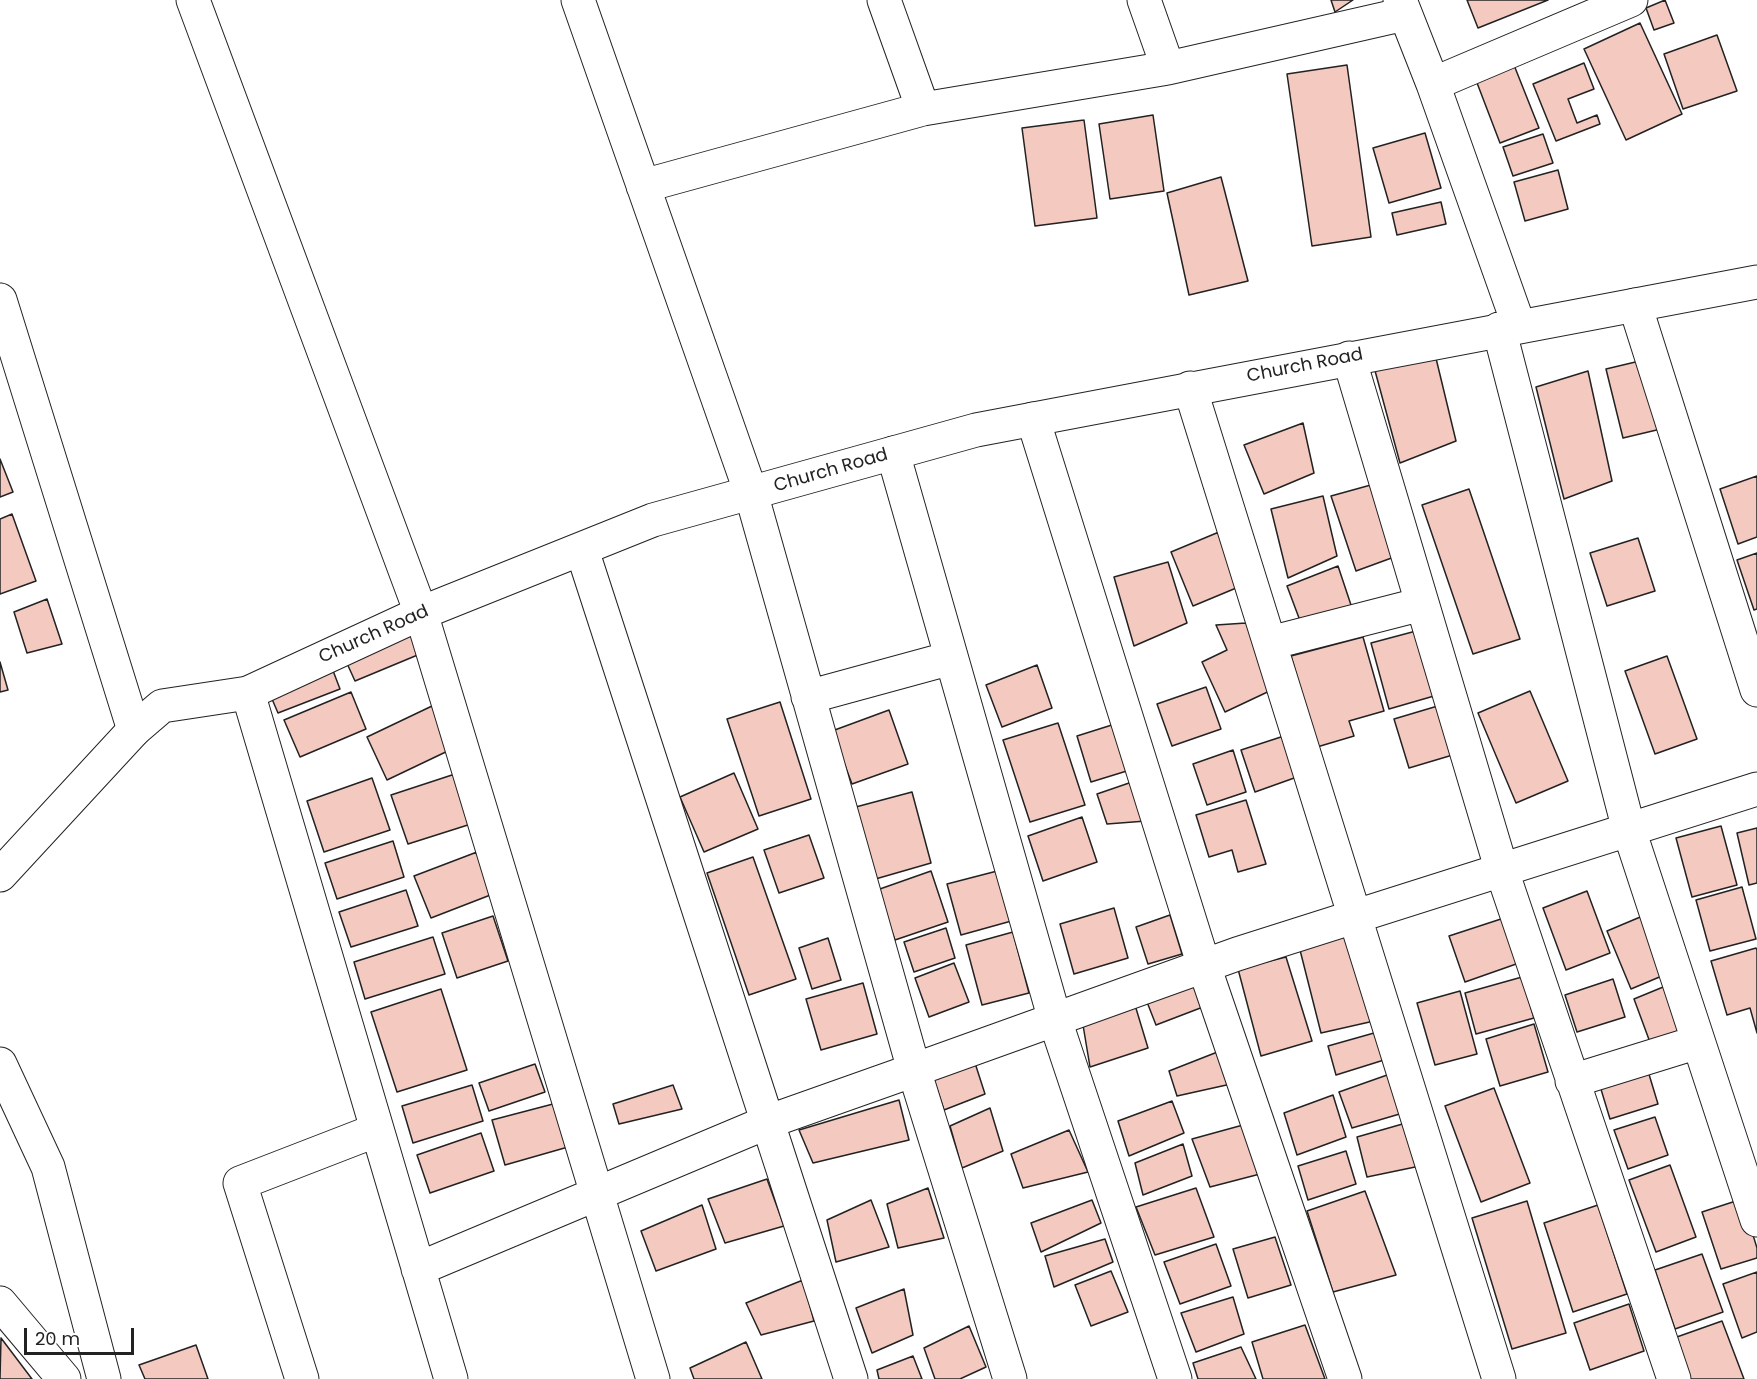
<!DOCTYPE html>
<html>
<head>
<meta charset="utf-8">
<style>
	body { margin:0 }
	#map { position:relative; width:1757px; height:1379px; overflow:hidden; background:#fff; font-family:Poppins,sans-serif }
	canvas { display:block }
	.scale { position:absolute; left:24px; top:1328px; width:110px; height:27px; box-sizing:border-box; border:3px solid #222; border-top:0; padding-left:8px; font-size:18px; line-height:21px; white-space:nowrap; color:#222; -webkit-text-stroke:4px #fff; paint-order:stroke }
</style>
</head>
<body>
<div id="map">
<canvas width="1757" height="1379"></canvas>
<div class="scale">20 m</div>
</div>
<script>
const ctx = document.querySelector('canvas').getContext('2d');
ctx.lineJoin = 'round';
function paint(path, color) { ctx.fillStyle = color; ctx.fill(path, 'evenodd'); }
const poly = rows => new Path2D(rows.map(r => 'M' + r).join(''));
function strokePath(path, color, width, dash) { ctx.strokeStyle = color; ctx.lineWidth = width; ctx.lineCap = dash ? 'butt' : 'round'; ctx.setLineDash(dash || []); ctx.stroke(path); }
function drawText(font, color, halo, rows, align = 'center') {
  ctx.font = font + ' Poppins,sans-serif'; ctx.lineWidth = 4.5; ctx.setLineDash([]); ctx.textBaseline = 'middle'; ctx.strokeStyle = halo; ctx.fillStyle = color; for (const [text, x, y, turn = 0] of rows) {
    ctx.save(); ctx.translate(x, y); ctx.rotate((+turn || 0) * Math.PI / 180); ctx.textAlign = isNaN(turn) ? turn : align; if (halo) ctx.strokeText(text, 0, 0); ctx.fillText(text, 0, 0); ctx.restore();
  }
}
const building = poly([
	[1331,0,1353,0,1335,12,1331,0],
	[1467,0,1548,0,1478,28,1467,0],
	[1665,0,1674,23,1654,30,1646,8,1665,0],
	[1640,23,1682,114,1626,140,1584,49,1640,23],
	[1717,35,1737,91,1683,109,1664,54,1717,35],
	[1512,60,1539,128,1500,143,1474,75,1512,60],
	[1584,63,1594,89,1568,99,1577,123,1597,115,1600,124,1556,141,1533,84,1584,63],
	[1347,65,1371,237,1312,246,1287,74,1347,65],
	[1153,115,1164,191,1110,199,1099,124,1153,115],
	[1084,120,1097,218,1035,226,1022,128,1084,120],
	[1425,133,1441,188,1389,203,1373,148,1425,133],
	[1543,134,1553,163,1513,176,1503,147,1543,134],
	[1558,170,1568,209,1525,221,1514,182,1558,170],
	[1221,177,1248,281,1189,295,1167,193,1221,177],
	[1441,202,1446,224,1397,235,1392,213,1441,202],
	[1434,350,1456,441,1400,463,1374,367,1434,350],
	[1648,359,1665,428,1623,438,1606,369,1648,359],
	[1588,371,1612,481,1564,499,1536,387,1588,371],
	[1303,423,1314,473,1264,494,1244,445,1303,423],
	[0,459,13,492,0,497,0,459],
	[1757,476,1757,537,1738,544,1720,489,1757,476],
	[1378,483,1397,556,1356,571,1331,496,1378,483],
	[1469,489,1520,639,1473,654,1422,505,1469,489],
	[1323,496,1337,556,1288,578,1271,509,1323,496],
	[12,514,36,581,0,594,0,519,12,514],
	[1219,532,1241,586,1193,606,1171,552,1219,532],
	[1638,538,1655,591,1607,606,1590,553,1638,538],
	[1757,553,1757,609,1754,610,1737,560,1757,553],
	[1168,562,1187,623,1134,646,1114,577,1168,562],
	[1338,566,1352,608,1302,626,1287,586,1338,566],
	[47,599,62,644,27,653,14,612,47,599],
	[1246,623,1276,688,1225,712,1202,662,1227,650,1216,625,1246,623],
	[411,631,420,654,355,681,345,659,411,631],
	[1416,631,1434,696,1389,709,1371,643,1416,631],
	[1363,637,1384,711,1349,721,1354,736,1317,747,1291,656,1363,637],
	[1667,656,1697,739,1655,754,1625,671,1667,656],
	[0,662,8,690,0,692,0,662],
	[1037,665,1052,708,1002,727,986,685,1037,665],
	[332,668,340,689,278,713,269,692,332,668],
	[1206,687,1221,729,1172,746,1157,704,1206,687],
	[1530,691,1568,781,1516,803,1478,713,1530,691],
	[351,692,366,729,300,757,284,720,351,692],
	[780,702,811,799,759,816,727,719,780,702],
	[1441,705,1456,754,1409,768,1394,719,1441,705],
	[432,706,452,749,387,780,367,737,432,706],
	[889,710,908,764,852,784,832,731,889,710],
	[1058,723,1085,805,1030,822,1003,740,1058,723],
	[1115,724,1130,770,1091,782,1077,736,1115,724],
	[1284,736,1297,777,1255,792,1241,750,1284,736],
	[1233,750,1246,792,1207,805,1193,764,1233,750],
	[734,773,758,829,704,852,680,797,734,773],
	[455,774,471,824,408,844,391,795,455,774],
	[372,778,390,830,324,852,307,801,372,778],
	[1132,782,1146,821,1107,824,1097,794,1132,782],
	[912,792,931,863,872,880,852,808,912,792],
	[1246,800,1266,864,1238,872,1232,850,1209,857,1196,815,1246,800],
	[1082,817,1097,862,1043,881,1028,836,1082,817],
	[1721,826,1737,885,1692,897,1676,838,1721,826],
	[1757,828,1757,883,1749,885,1737,833,1757,828],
	[809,835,824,878,779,893,764,850,809,835],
	[393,841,404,877,337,899,325,863,393,841],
	[477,852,493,894,431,918,414,876,477,852],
	[753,857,796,979,749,995,707,873,753,857],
	[1001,870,1015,920,961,935,947,884,1001,870],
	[931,871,948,922,895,940,877,890,931,871],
	[1742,887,1756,939,1710,951,1696,900,1742,887],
	[406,890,418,926,351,947,339,912,406,890],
	[1587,891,1610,953,1566,970,1543,908,1587,891],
	[1114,908,1128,958,1074,974,1060,924,1114,908],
	[1170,915,1182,954,1148,964,1136,927,1170,915],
	[1645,915,1669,973,1631,989,1607,931,1645,915],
	[493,916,508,961,457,978,442,933,493,916],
	[1504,918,1519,963,1465,982,1449,936,1504,918],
	[946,928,955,958,914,972,904,942,946,928],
	[1013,932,1029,993,982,1005,966,945,1013,932],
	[1348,935,1374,1021,1321,1033,1300,950,1348,935],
	[433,937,445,974,365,999,354,962,433,937],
	[828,938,841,980,812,989,799,948,828,938],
	[1756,948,1757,950,1757,1033,1750,1008,1727,1015,1711,961,1756,948],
	[1286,957,1312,1041,1261,1056,1238,969,1286,957],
	[954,963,969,1002,929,1017,915,978,954,963],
	[1522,977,1534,1018,1476,1034,1465,993,1522,977],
	[1613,979,1625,1017,1577,1032,1565,995,1613,979],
	[863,983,877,1034,821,1050,806,999,863,983],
	[1195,984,1203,1007,1156,1025,1147,1002,1195,984],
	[1668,985,1686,1032,1651,1045,1634,999,1668,985],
	[441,989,467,1070,397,1092,371,1012,441,989],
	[1460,991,1477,1054,1435,1065,1417,1003,1460,991],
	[1135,1005,1148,1048,1090,1067,1083,1025,1135,1005],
	[1534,1024,1548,1072,1500,1086,1486,1039,1534,1024],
	[1374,1033,1384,1060,1336,1075,1328,1046,1374,1033],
	[1220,1051,1231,1084,1177,1096,1169,1071,1220,1051],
	[975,1063,985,1094,944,1110,933,1077,975,1063],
	[535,1064,545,1092,489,1111,479,1083,535,1064],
	[1648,1071,1658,1104,1610,1119,1600,1086,1648,1071],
	[1390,1074,1403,1113,1352,1128,1339,1092,1390,1074],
	[472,1085,483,1121,413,1143,402,1106,472,1085],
	[673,1085,682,1109,619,1124,613,1104,673,1085],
	[1494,1088,1530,1183,1481,1202,1445,1106,1494,1088],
	[1333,1095,1346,1137,1297,1155,1284,1113,1333,1095],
	[899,1100,909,1140,813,1163,799,1130,899,1100],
	[1172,1101,1184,1133,1129,1156,1118,1121,1172,1101],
	[553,1104,568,1147,505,1165,492,1120,553,1104],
	[990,1108,1003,1151,962,1168,950,1126,990,1108],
	[1655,1117,1668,1155,1628,1169,1614,1130,1655,1117],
	[1406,1123,1420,1166,1367,1177,1357,1137,1406,1123],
	[1243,1125,1260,1174,1210,1187,1192,1139,1243,1125],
	[1069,1130,1088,1172,1023,1188,1011,1154,1069,1130],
	[481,1133,494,1171,430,1193,417,1155,481,1133],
	[1183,1144,1192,1176,1143,1195,1135,1163,1183,1144],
	[1346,1151,1356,1184,1308,1200,1298,1166,1346,1151],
	[1670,1165,1696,1237,1656,1252,1629,1180,1670,1165],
	[767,1179,784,1226,725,1243,708,1199,767,1179],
	[928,1188,944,1238,898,1248,887,1204,928,1188],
	[1196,1188,1214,1237,1155,1255,1136,1207,1196,1188],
	[1365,1191,1396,1275,1333,1292,1307,1211,1365,1191],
	[1742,1199,1757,1248,1757,1258,1721,1269,1702,1212,1742,1199],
	[871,1200,889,1247,836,1262,827,1220,871,1200],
	[1092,1200,1101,1223,1041,1252,1031,1223,1092,1200],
	[1527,1201,1566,1333,1512,1349,1472,1218,1527,1201],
	[702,1205,716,1249,656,1271,641,1231,702,1205],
	[1598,1205,1627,1294,1573,1312,1544,1223,1598,1205],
	[1275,1237,1291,1285,1248,1298,1233,1249,1275,1237],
	[1105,1239,1113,1262,1054,1287,1045,1256,1105,1239],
	[1216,1244,1231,1286,1180,1304,1164,1262,1216,1244],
	[1702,1254,1723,1312,1675,1329,1655,1270,1702,1254],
	[1111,1271,1128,1312,1091,1326,1075,1285,1111,1271],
	[1757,1272,1757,1332,1742,1338,1723,1284,1757,1272],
	[803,1280,814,1321,761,1335,746,1303,803,1280],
	[904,1289,913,1335,872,1353,856,1308,904,1289],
	[1233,1297,1244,1334,1196,1352,1181,1313,1233,1297],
	[1629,1304,1644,1351,1590,1370,1574,1323,1629,1304],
	[1722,1321,1744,1379,1689,1379,1674,1338,1722,1321],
	[1305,1325,1325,1379,1263,1379,1252,1342,1305,1325],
	[969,1326,986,1367,960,1379,935,1379,924,1348,969,1326],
	[1,1338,32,1379,0,1379,1,1338],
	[746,1342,762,1379,694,1379,690,1368,746,1342],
	[196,1345,208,1379,145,1379,139,1365,196,1345],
	[1241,1347,1256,1379,1198,1379,1193,1363,1241,1347],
	[913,1356,922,1379,879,1379,877,1370,913,1356]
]);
paint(building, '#f3c9c0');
strokePath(building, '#222', 1.5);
const minor = poly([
	[193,0,421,613,653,1379],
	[578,0,751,493,914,1070,1010,1379],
	[884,0,923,109],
	[1144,0,1168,68],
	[1400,0,1433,84,1519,326],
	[1433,84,1631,0],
	[643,186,923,109,1168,68,1405,14],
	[0,300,134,730],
	[1635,305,1757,690],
	[1499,329,1629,830,1757,1220],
	[1349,358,1502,871,1674,1379],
	[1190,388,1499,1379],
	[1033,419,1204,966,1345,1379],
	[893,453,1055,1020,1175,1379],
	[582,550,851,1379],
	[1270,643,1422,604],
	[248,693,451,1379],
	[808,697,951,658],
	[0,1064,48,1167,104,1379],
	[1572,1081,1698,1042],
	[418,1269,770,1121,914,1070,1237,954,1757,789],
	[0,1303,64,1379],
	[302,1379,240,1183,377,1130]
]);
const secondary = poly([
	[0,875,134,730,162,706,248,693,421,613,653,520,976,430,1757,282]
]);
strokePath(minor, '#222', 35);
strokePath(secondary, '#222', 35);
strokePath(minor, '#fff', 33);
strokePath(secondary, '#fff', 33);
drawText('18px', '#222', '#fff', [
	["Church Road",1305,366,-11],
	["Church Road",831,471,-16],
	["Church Road",374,635,-24]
]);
</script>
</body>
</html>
